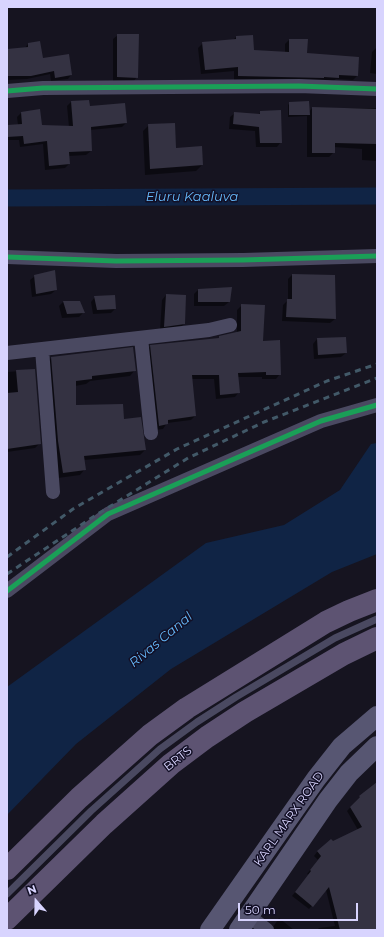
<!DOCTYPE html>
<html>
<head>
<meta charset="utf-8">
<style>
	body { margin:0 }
	#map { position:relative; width:384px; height:937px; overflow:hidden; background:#161420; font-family:Montserrat,sans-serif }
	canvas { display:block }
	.frame { position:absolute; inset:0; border:8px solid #d8d4fe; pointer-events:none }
	.north { position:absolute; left:16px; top:881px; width:40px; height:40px; -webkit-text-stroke:3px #120f25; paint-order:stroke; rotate:340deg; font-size:11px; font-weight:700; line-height:16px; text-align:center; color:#d8d4fe }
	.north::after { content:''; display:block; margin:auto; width:14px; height:18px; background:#d8d4fe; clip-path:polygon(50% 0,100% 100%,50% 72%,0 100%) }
	.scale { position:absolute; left:238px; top:903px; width:120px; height:18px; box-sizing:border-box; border:2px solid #d8d4fe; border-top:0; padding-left:5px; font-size:12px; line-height:14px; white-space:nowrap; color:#d8d4fe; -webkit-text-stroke:3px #120f25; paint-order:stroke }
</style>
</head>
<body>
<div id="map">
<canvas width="384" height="937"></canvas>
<div class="frame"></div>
<div class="north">N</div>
<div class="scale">50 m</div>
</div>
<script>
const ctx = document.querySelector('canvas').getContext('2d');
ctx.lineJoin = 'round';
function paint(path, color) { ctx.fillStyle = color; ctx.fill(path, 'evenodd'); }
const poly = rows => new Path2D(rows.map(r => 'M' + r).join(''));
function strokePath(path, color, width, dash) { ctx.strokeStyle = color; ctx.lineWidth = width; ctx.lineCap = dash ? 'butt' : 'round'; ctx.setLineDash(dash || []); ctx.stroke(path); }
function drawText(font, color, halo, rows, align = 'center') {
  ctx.font = font + ' Montserrat,sans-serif'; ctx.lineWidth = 3; ctx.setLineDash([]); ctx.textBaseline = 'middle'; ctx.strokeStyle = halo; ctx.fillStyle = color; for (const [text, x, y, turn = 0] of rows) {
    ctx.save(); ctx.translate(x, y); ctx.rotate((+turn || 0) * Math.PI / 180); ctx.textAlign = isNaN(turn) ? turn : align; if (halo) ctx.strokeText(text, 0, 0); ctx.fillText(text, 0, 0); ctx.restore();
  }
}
paint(poly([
	[377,443,377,554,332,572,171,669,76,744,7,815,7,687,206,543,284,525,340,490,371,444]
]), '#102445');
paint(poly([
	[118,35,137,77,133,82,113,81,113,39],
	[236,37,253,51,285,53,285,44,289,40,306,54,357,76,353,80,336,79,333,81,234,80,234,71,201,74,198,48,203,43,233,40],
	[28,44,42,60,71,75,68,79,51,81,50,74,27,79,7,80,7,50,25,48],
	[377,47,377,74,370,73,372,52],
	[89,101,89,107,126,123,122,127,90,130,91,151,86,155,69,156,69,164,65,168,45,170,43,144,20,147,19,140,7,140,7,126,18,125,17,117,21,113,39,110,41,126,69,127,67,106,71,102],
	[290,103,309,112,312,108,377,108,377,161,362,160,362,149,334,147,334,152,329,157,307,157,307,116,288,117,288,105],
	[261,112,281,142,277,147,256,147,255,131,229,129,230,117,235,113,258,115],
	[149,125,175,149,202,165,196,171,145,175,143,131],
	[292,275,335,319,330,323,282,321,283,305,288,300,288,279],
	[35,276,56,290,51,294,32,297,30,280],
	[198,290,229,302,224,306,194,306,194,294],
	[166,295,184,324,180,328,160,330,162,300],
	[95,297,115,309,111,313,93,314,91,302],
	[63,302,83,313,79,317,62,318,59,306],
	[242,305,280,374,276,379,262,379,262,377,237,377,239,392,235,397,216,399,214,379,191,379,195,416,191,420,167,423,163,429,155,430,146,351,151,346,218,339,237,333,237,310],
	[317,339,346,353,341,357,314,359,313,344],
	[52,357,135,370,130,376,90,381,86,384,75,386,75,406,123,420,145,450,140,455,84,460,85,469,80,475,58,478,46,363],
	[34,370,40,443,35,448,7,452,7,372],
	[377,784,377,930,317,930,319,928,335,926,326,890,309,909,292,896,309,875,307,874,318,860,314,856,317,852,331,840,333,842,358,830,347,811,360,797],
	[279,918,294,930,271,930]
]), '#0007');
strokePath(poly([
	[7,198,377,196]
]), '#102445', 17);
paint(poly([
	[117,34,139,34,138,78,117,77],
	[253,35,254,50,289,52,289,39,308,39,307,53,359,57,358,76,339,75,339,78,324,77,324,78,238,76,238,67,205,70,202,42,236,39,236,36],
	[40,41,43,58,69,54,72,75,55,78,54,71,31,76,7,76,7,49,28,47,28,43],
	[89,100,90,106,125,103,127,123,91,127,92,151,69,152,70,164,49,166,47,141,24,144,23,136,7,137,7,125,22,124,21,112,40,109,42,125,73,126,71,101],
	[309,101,310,115,289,115,289,102],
	[312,107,377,109,377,144,335,143,335,153,312,153],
	[281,110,282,143,260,143,259,127,233,124,234,112,260,114,260,111],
	[175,123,176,148,202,146,203,165,150,169,148,124],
	[55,270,57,290,36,294,34,275],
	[292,274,335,275,336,319,286,317,287,299,292,299],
	[232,287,230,302,198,302,198,289],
	[166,294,186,295,185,324,164,327],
	[115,295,116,309,97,310,94,296],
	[63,301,80,301,85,313,67,314],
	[241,304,265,305,263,341,280,340,281,375,266,375,266,372,238,373,240,393,220,395,219,375,192,375,196,416,168,420,168,424,159,426,150,345,219,338,219,336,241,331],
	[346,337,347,353,318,355,317,338],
	[133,347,136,371,92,376,92,379,76,381,76,405,123,404,124,419,141,417,146,450,84,456,86,470,63,473,58,441,51,357],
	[35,369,41,444,7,449,7,393,18,392,16,370],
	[377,782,377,930,340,930,329,887,313,907,295,892,311,871,310,870,321,856,317,851,331,839,333,841,362,827,350,807,360,797,359,796]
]), '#343242');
strokePath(poly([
	[7,894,91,811,160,749,197,722,236,697,335,638,377,619]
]), '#4a4961', 7);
strokePath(poly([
	[7,91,43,88,170,87,299,86,377,89],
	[7,257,116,261,243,260,377,256],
	[141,338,151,433],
	[42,349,53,492],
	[7,353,209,330,230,325],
	[7,591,108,514,321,421,377,405],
	[249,916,267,930]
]), '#4a4961', 14);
strokePath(poly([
	[210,930,316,779,342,746,377,716],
	[239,930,328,800,349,773,377,746]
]), '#575672', 20);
strokePath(poly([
	[7,869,79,798,150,735,187,708,326,622,349,611,377,600],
	[7,919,104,824,171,764,207,737,245,712,344,654,377,638]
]), '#5d5372', 22);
strokePath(poly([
	[7,557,73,509,177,449,327,381,377,364],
	[7,574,93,517,188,458,264,422,377,378]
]), '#425968', 3, [6, 5]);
strokePath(poly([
	[7,91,43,88,170,87,299,86,377,89],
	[7,257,116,261,243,260,377,256],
	[7,591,108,514,321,421,377,405]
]), '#1a9f57', 5);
drawText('12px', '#d8d4fe', '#120f25', [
	["BRTS",178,759,-38],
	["KARL MARX ROAD",289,819,-55]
]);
drawText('italic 13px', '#65b9fb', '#120f25', [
	["Eluru Kaaluva",192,197],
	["Rivas Canal",161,640,-40]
]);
</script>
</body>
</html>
